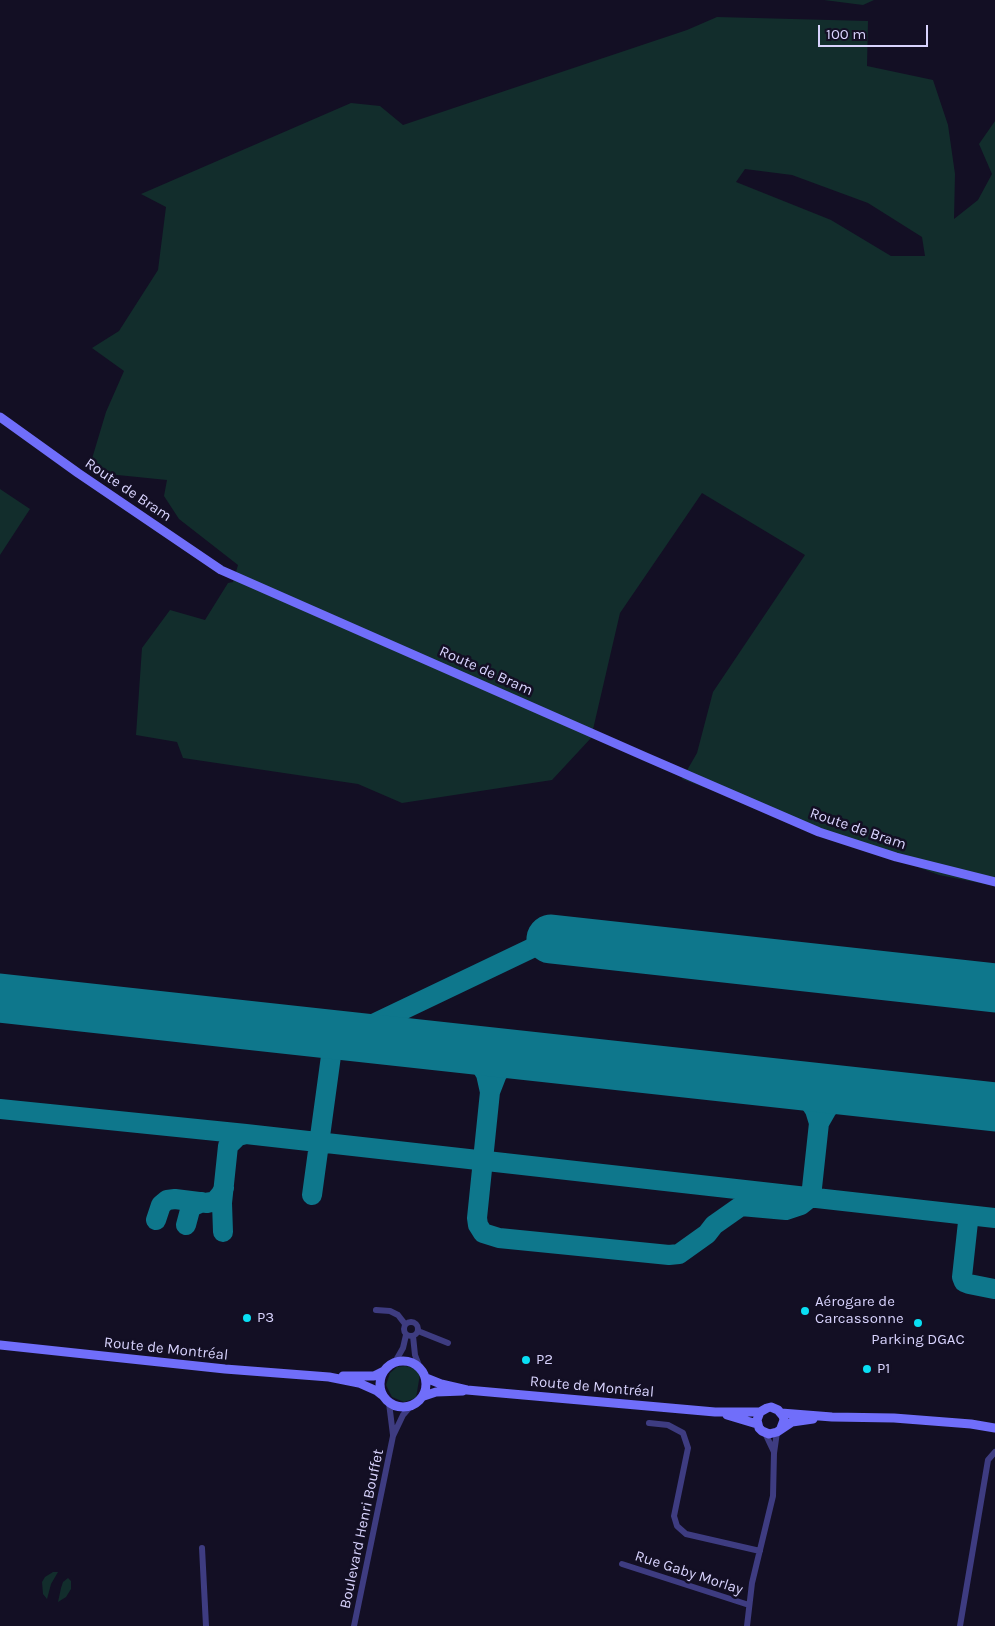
<!DOCTYPE html>
<html>
<head>
<meta charset="utf-8">
<style>
	body { margin:0 }
	#map { position:relative; width:995px; height:1626px; overflow:hidden; background:#130f24; font-family:Karla,sans-serif }
	canvas { display:block }
	.scale { position:absolute; left:818px; top:25px; width:110px; height:22px; box-sizing:border-box; border:2px solid #d8d3fd; border-top:0; padding-left:6px; font-size:15px; line-height:18px; white-space:nowrap; color:#d8d3fd; -webkit-text-stroke:4px #130f24; paint-order:stroke }
</style>
</head>
<body>
<div id="map">
<canvas width="995" height="1626"></canvas>
<div class="scale">100 m</div>
</div>
<script>
const ctx = document.querySelector('canvas').getContext('2d');
ctx.lineJoin = 'round';
function paint(path, color) { ctx.fillStyle = color; ctx.fill(path, 'evenodd'); }
const poly = rows => new Path2D(rows.map(r => 'M' + r).join(''));
function strokePath(path, color, width, dash) { ctx.strokeStyle = color; ctx.lineWidth = width; ctx.lineCap = dash ? 'butt' : 'round'; ctx.setLineDash(dash || []); ctx.stroke(path); }
function drawText(font, color, halo, rows, align = 'center') {
  ctx.font = font + ' Karla,sans-serif'; ctx.lineWidth = 5; ctx.setLineDash([]); ctx.textBaseline = 'middle'; ctx.strokeStyle = halo; ctx.fillStyle = color; for (const [text, x, y, turn = 0] of rows) {
    ctx.save(); ctx.translate(x, y); ctx.rotate((+turn || 0) * Math.PI / 180); ctx.textAlign = isNaN(turn) ? turn : align; if (halo) ctx.strokeText(text, 0, 0); ctx.fillText(text, 0, 0); ctx.restore();
  }
}
paint(poly([
	[824,0,874,0,863,5],
	[717,17,868,21,867,66,933,80,948,125,955,174,954,219,978,200,992,174,979,144,995,121,995,886,939,875,682,779,697,753,713,692,805,555,702,493,620,613,591,738,552,780,402,803,358,784,183,758,177,742,136,735,142,648,170,610,205,620,228,583,233,582,238,565,179,519,164,496,167,480,88,472,106,412,124,371,92,348,119,331,158,270,166,207,141,194,351,103,380,106,403,125,687,30],
	[745,169,792,175,868,203,922,237,925,256,891,256,831,220,736,182],
	[0,489,30,509,0,555],
	[405,1366,414,1368,420,1374,416,1398,404,1402,392,1397,386,1385,390,1373,397,1367],
	[53,1572,58,1572,51,1584,47,1599,43,1594,42,1582,45,1577],
	[68,1578,71,1581,71,1589,66,1597,58,1602,61,1588,63,1582]
]), '#122d2c');
strokePath(poly([
	[314,1033,328,1042,331,1056],
	[456,1048,473,1057,480,1064,486,1074,490,1092],
	[530,1056,517,1058,505,1064,497,1074,490,1092,477,1218,478,1225,483,1233,499,1238,669,1255,679,1254,707,1234,714,1225,741,1206,786,1210,801,1205,811,1197,819,1123,815,1110,805,1095,800,1090,786,1084],
	[0,1109,246,1134,995,1218],
	[819,1123,827,1109,833,1103,841,1098,857,1092],
	[312,1195,331,1056,337,1043,348,1036,551,939],
	[963,1215,967,1218,968,1222,962,1277,964,1282,969,1284,994,1289],
	[156,1220,161,1205,167,1200,175,1199,207,1203,215,1201,221,1194,224,1188],
	[186,1225,190,1210,193,1206,202,1202],
	[223,1232,222,1203,228,1146,238,1136,246,1134]
]), '#0e778c', 20);
strokePath(poly([
	[551,939,995,988],
	[0,998,995,1107]
]), '#0e778c', 49);
strokePath(poly([
	[376,1310,390,1311,398,1315,405,1324],
	'404 1329a7 7 0 1 1 14 0a7 7 0 1 1-14 0Z',
	[418,1331,448,1343],
	[413,1336,415,1355,420,1368],
	[395,1362,403,1348,406,1335],
	[389,1403,393,1435],
	[649,1423,668,1425,683,1433,688,1448,674,1516,677,1526,686,1534,760,1551],
	[765,1433,774,1452],
	[202,1548,206,1626],
	[622,1564,749,1605],
	[354,1626,393,1436,403,1415,410,1407],
	[747,1626,752,1583,773,1496,774,1453,777,1432],
	[960,1626,988,1460,995,1452]
]), '#3e3c81', 6);
strokePath(poly([
	[0,417,78,473,221,570,646,757,819,832,896,857,995,882],
	[0,1345,225,1369,329,1377,359,1383,377,1391,382,1395],
	'380 1384a23 23 0 1 1 46 0a23 23 0 1 1-46 0Z',
	[343,1376,374,1376,384,1371],
	[426,1378,441,1384,467,1390,715,1412,760,1412],
	[424,1396,436,1392,463,1391],
	[781,1413,832,1417,894,1418,971,1424,995,1428],
	[727,1415,757,1424],
	[781,1428,784,1420,783,1416,778,1410,771,1407,767,1408,760,1412,757,1420,759,1428,762,1431,769,1434,777,1432,792,1422,813,1419]
]), '#706efa', 9);
for (const [x, y, r, color] of [
	[805,1311,5,"#09dff4"],
	[247,1318,5,"#09dff4"],
	[918,1323,5,"#09dff4"],
	[526,1360,5,"#09dff4"],
	[867,1369,5,"#09dff4"]
]) { const dot = new Path2D(); dot.arc(x, y, r, 0, 2 * Math.PI); ctx.fillStyle = color; ctx.fill(dot); strokePath(dot, '#130f24', 2); }
drawText('15px', '#d8d3fd', '#130f24', [
	["Route de Bram",128,490,34],
	["Route de Bram",486,671,24],
	["Route de Bram",858,829,19],
	["Route de Montréal",166,1349,6],
	["Route de Montréal",592,1387,5],
	["Boulevard Henri Bouffet",362,1529,-78],
	["Rue Gaby Morlay",689,1573,18]
]);
drawText('15px', '#d8d3fd', '#130f24', [
	["Aérogare de",815,1302],
	["Carcassonne",815,1319],
	["P3",257,1318],
	["Parking DGAC",918,1340,"center"],
	["P2",536,1360],
	["P1",877,1369]
], 'left');
</script>
</body>
</html>
